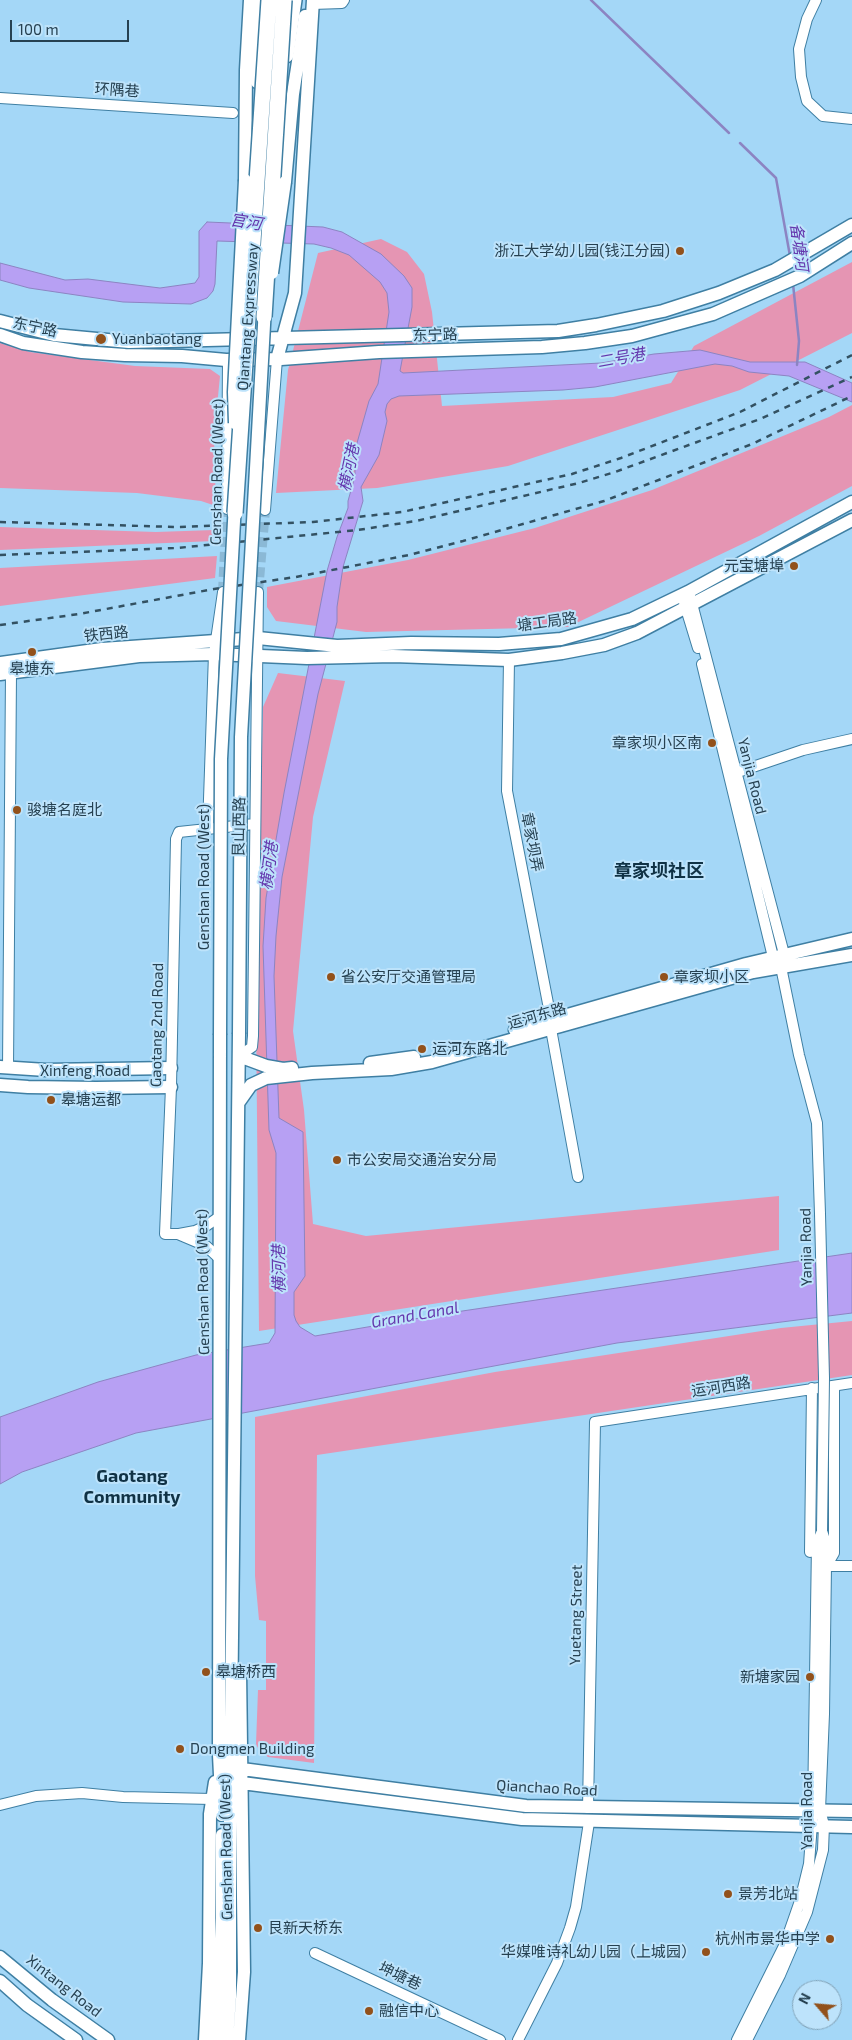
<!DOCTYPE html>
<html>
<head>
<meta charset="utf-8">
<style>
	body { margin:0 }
	#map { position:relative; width:852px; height:2040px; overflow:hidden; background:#a4d7f7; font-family:"Exo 2",sans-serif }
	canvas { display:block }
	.north { position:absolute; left:792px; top:1980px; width:50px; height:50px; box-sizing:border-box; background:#bde3fb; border:1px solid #81a2b7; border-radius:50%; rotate:297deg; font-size:14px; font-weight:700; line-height:20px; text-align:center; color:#264151 }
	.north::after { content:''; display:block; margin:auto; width:18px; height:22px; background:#92511b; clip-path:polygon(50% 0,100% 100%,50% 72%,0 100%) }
	.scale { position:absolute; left:10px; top:20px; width:119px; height:22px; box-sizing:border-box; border:2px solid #264151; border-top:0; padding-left:6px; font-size:15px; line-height:18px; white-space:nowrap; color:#264151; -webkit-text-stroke:4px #bde3fb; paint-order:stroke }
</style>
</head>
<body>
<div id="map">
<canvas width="852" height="2040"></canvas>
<div class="north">N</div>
<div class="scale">100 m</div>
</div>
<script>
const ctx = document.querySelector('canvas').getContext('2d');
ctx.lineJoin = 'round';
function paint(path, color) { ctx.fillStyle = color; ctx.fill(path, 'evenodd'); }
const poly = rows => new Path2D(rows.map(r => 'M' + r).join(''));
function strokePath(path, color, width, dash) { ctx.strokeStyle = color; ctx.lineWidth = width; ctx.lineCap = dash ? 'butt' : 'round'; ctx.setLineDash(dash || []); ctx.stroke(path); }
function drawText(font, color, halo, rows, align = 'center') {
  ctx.font = font + ' "Exo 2","Noto Sans SC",sans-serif'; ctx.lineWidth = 4; ctx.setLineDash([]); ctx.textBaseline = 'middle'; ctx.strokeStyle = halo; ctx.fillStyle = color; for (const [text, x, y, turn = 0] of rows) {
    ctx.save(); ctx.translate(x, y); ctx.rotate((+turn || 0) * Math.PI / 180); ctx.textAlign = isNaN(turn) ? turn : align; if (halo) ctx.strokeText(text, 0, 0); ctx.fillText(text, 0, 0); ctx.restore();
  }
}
paint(poly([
	[381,239,407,252,424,274,432,312,442,406,613,397,671,383,694,346,852,262,852,333,740,390,508,466,377,488,276,493,288,370,318,253],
	[0,343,30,352,135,366,210,369,220,376,214,437,216,506,201,501,137,493,0,488],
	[852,405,852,486,759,536,568,627,366,632,276,621,267,607,267,587,408,560,535,528,652,490,829,417],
	[0,527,156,532,214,530,214,541,0,550],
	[217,556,215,578,0,606,0,568],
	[278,673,345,681,313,817,293,1031,304,1110,313,1224,366,1236,779,1196,779,1250,259,1331,256,1012,263,707],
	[852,1321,852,1375,317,1455,314,1763,268,1757,259,1750,256,1744,258,1690,266,1690,266,1621,259,1620,255,1576,255,1417,495,1372,781,1328]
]), '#e595b3');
const water = poly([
	[207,222,323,227,342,232,381,254,404,276,412,288,412,307,400,371,403,373,601,363,654,354,700,350,750,362,805,362,852,383,852,402,789,376,749,372,732,366,715,364,595,387,563,390,399,396,391,399,387,404,385,412,387,421,379,455,361,487,363,501,343,567,337,607,337,622,318,694,282,877,276,936,274,976,279,1118,303,1132,305,1276,294,1292,294,1315,296,1321,300,1327,315,1336,449,1313,852,1253,852,1313,617,1343,136,1433,22,1472,0,1484,0,1417,98,1382,196,1355,269,1343,275,1333,276,1153,269,1130,263,946,266,898,284,793,327,571,337,537,348,508,348,501,355,476,355,450,369,401,378,384,389,312,387,293,380,282,349,255,331,248,314,244,217,241,215,284,213,291,207,298,191,304,123,302,29,288,0,280,0,263,65,280,88,279,160,288,195,283,199,277,199,231,207,222]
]);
paint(water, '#b7a0f3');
strokePath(water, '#8c84c2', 1);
strokePath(poly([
	[591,0,729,133],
	[740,143,776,178,790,256],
	[793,284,799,341,797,365]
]), '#8c84c2', 2.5);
strokePath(poly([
	[223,592,227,509],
	[258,592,265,510]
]), '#8bb9d6', 10, [10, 5]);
const minor = poly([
	[816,0,807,19,799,49,801,77,807,101,823,116,852,119],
	[312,4,342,3,344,0],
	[0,98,233,113],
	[227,509,228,360],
	[265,510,277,359],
	[690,596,784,954,781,967,799,1055,817,1123,820,1214],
	[684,602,698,648],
	[509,660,507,791,551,1019,551,1029,578,1177],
	[702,664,773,957,777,962],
	[735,773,803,750,852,739],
	[208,828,214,654,223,592],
	[239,1056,252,1047,253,1036,258,592],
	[8,1068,11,673],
	[219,1217,206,1226,195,1231,179,1234,165,1234,171,1087,176,839,179,832,254,824],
	[180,1235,206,1246,219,1258],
	[810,1552,812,1388],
	[827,1565,834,1553,834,1386],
	[826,1566,852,1566],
	[0,1805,36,1796,82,1793,123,1797,212,1799],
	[588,1808,595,1422,852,1383],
	[315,1953,500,2040],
	[518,2040,557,1963,570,1928,576,1907,589,1822],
	[737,2040,785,1944,800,1901,809,1864,813,1810,817,1544,822,1531],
	[747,2040,780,1975,807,1912,823,1850,824,1825,820,1810,824,1714,826,1566,826,1543,822,1531]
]);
const major = poly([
	[245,180,246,70,250,0],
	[285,182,293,94,305,16],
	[0,321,54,335,129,342,558,331,596,325,663,311,719,293,775,270,852,225],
	[0,335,23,343,82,352,125,355,182,356,226,360,281,359,379,352,542,347,585,343,632,336,713,314,800,276,852,243],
	[277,359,295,293,313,0],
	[0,663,102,649,258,638,337,646,411,643,499,644,561,639,632,619,688,592,852,502],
	[0,674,139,656,214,654,307,658,393,656,509,660,562,653,604,645,637,633,852,520],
	[515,1030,746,964,852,939],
	[220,1035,219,1755,222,1815],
	[239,1056,266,1066,283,1069,292,1068],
	[370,1063,414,1057],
	[0,1067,46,1070,171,1068],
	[0,1085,28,1087,96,1088,171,1087],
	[239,1102,251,1085,266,1078,312,1073,391,1069,432,1062,753,972,852,955],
	[242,1769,526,1806,852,1811],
	[242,1783,522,1819,852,1827],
	[0,1957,52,2000,108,2040],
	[0,1981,27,2005,76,2040],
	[205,2040,209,1963,210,1814,215,1782],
	[217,2040,222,1918,222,1835],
	[227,2040,230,1997,230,1809,239,1034],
	[239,2040,244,1972,240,1671]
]);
const highway = poly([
	[286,55,294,0],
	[258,81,260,0]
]);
strokePath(minor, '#3f7fa3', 12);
strokePath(major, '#3f7fa3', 15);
strokePath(highway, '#3f7fa3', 18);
strokePath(minor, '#fff', 10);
strokePath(major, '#fff', 12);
strokePath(highway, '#fff', 15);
strokePath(poly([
	[0,522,178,527,313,522,402,512,572,474,621,458,740,412,852,355],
	[0,555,177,548,358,530,416,521,579,483,615,472,760,419,852,377],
	[0,625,79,614,214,589,296,577,409,555,463,541,604,501,752,444,852,396]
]), '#335162', 2.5, [6, 6]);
const minorBridge = poly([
	[820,1214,824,1378,822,1531]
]);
const majorBridge = poly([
	[272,273,285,182],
	[235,423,234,392,245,180],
	[239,1034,241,737,265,307],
	[220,1035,221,759,235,503]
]);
const highwayBridge = poly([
	[264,317,284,0],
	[235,513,269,0]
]);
strokePath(minorBridge, '#3f7fa3', 12, []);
strokePath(majorBridge, '#3f7fa3', 15, []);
strokePath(highwayBridge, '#3f7fa3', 18, []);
strokePath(minorBridge, '#fff', 10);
strokePath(majorBridge, '#fff', 12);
strokePath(highwayBridge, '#fff', 15);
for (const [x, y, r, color] of [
	[680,251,5,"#92511b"],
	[101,339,6,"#92511b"],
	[794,566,5,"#92511b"],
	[32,652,5,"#92511b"],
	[712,743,5,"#92511b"],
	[17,810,5,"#92511b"],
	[331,977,5,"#92511b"],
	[664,977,5,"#92511b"],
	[422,1049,5,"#92511b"],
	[51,1100,5,"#92511b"],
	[337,1160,5,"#92511b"],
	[206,1672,5,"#92511b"],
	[810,1677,5,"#92511b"],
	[180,1749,5,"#92511b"],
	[728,1894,5,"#92511b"],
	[258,1928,5,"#92511b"],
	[830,1939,5,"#92511b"],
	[706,1952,5,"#92511b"],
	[369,2011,5,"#92511b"]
]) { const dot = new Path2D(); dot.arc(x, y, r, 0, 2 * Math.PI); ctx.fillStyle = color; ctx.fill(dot); strokePath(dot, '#bde3fb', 2); }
drawText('15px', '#264151', '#bde3fb', [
	["环隅巷",117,90,4],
	["Qiantang Expressway",248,317,-86],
	["东宁路",35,327,12],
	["东宁路",435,335,-2],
	["Genshan Road (West)",217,472,-89],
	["塘工局路",547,622,-8],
	["铁西路",106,634,-6],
	["Yanjia Road",752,776,76],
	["艮山西路",239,827,-89],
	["章家坝弄",532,842,79],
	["Genshan Road (West)",204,877,-90],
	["运河东路",537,1016,-16],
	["Gaotang 2nd Road",157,1025,-89],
	["Xinfeng Road",85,1071],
	["Yanjia Road",806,1247,-91],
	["Genshan Road (West)",203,1282,-91],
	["运河西路",721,1387,-9],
	["Yuetang Street",576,1615,-89],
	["Qianchao Road",547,1788,3],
	["Yanjia Road",807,1811,-90],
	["Genshan Road (West)",226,1847,-91],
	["坤塘巷",400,1976,25],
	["Xintang Road",64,1986,38]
]);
drawText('15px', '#264151', '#bde3fb', [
	["浙江大学幼儿园(钱江分园)",670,251,"right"],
	["Yuanbaotang",112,339],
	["元宝塘埠",784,566,"right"],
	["皋塘东",32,669,"center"],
	["章家坝小区南",702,743,"right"],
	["骏塘名庭北",27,810],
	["省公安厅交通管理局",341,977],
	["章家坝小区",674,977],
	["运河东路北",432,1049],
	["皋塘运都",61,1100],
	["市公安局交通治安分局",347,1160],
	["皋塘桥西",216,1672],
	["新塘家园",800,1677,"right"],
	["Dongmen Building",190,1749],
	["景芳北站",738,1894],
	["艮新天桥东",268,1928],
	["杭州市景华中学",820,1939,"right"],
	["华媒唯诗礼幼儿园（上城园）",696,1952,"right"],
	["融信中心",379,2011]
], 'left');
drawText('italic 16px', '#6437ad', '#bde3fb', [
	["官河",246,222,9],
	["备塘河",799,247,82],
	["二号港",621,358,-10],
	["横河港",349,468,-78],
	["横河港",269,866,-82],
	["横河港",279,1269,-91],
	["Grand Canal",415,1315,-10]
]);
drawText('bold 18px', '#103245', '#bde3fb', [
	["章家坝社区",659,871],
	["Gaotang",132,1476],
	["Community",132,1497]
]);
</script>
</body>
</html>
